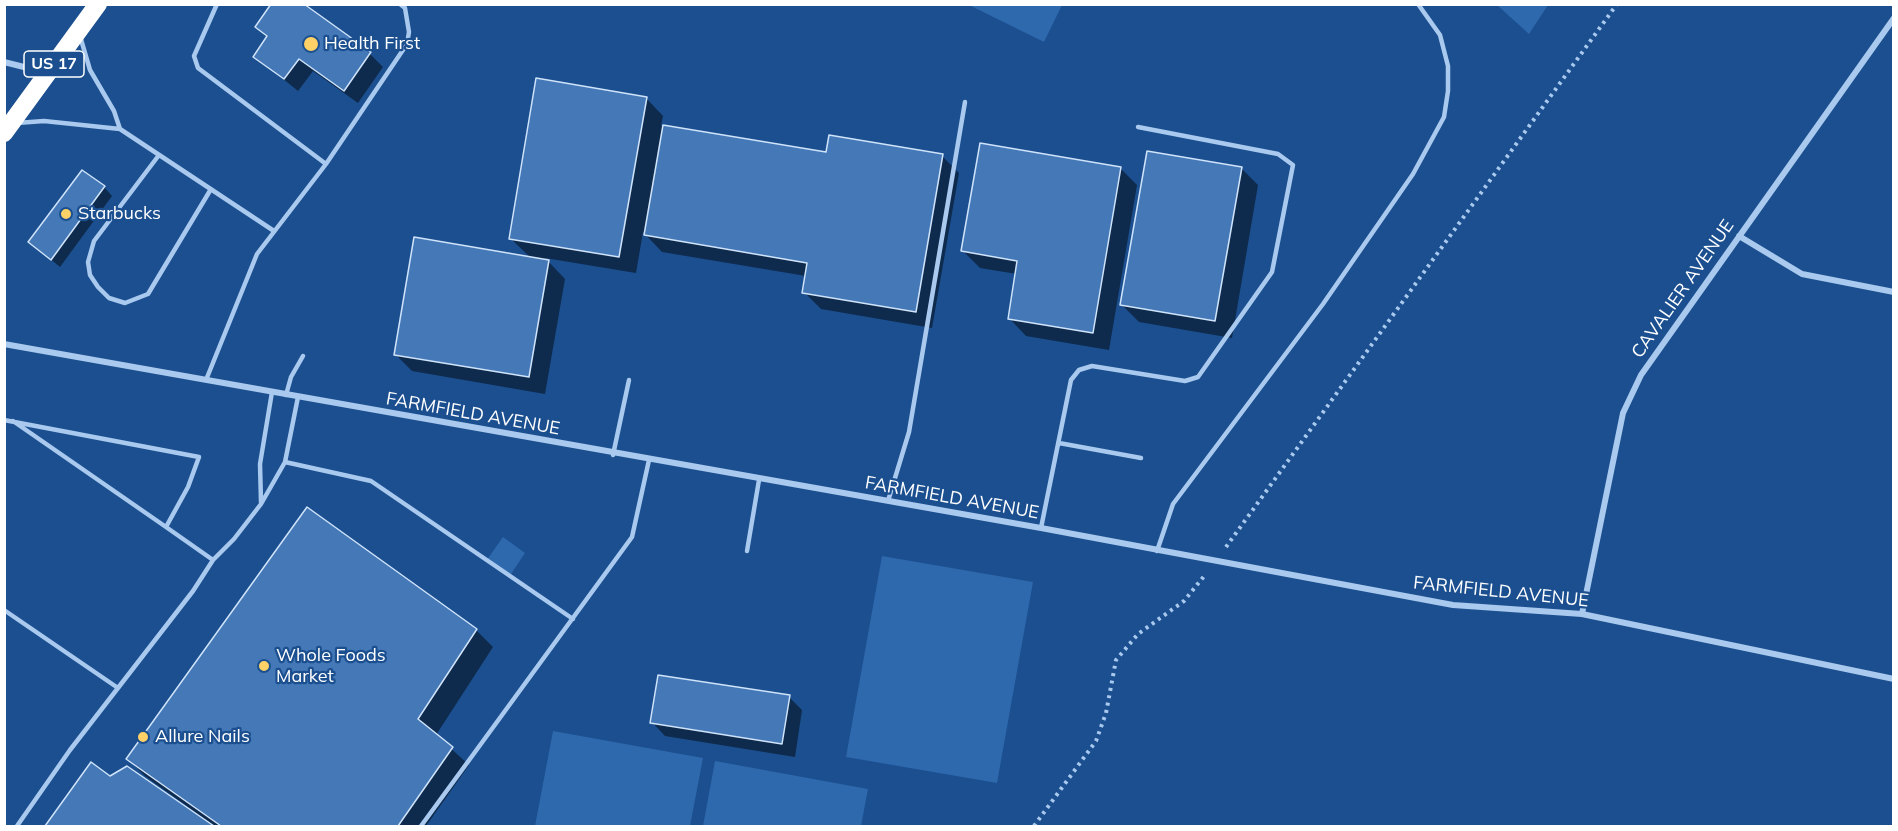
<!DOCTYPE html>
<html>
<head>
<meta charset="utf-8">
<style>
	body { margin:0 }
	#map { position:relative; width:1898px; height:831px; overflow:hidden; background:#1b4f8f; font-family:Mulish,sans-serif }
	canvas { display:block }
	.frame { position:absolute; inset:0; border:6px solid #fff; pointer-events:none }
</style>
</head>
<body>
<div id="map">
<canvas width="1898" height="831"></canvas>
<div class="frame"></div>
</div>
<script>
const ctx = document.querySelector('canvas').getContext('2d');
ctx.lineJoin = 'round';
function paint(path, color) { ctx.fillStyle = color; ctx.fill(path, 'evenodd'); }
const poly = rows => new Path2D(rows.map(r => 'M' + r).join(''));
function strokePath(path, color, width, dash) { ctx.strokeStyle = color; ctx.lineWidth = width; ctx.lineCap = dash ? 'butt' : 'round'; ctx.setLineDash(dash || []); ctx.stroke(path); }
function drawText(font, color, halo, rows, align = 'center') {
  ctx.font = font + ' Mulish,sans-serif'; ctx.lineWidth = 4.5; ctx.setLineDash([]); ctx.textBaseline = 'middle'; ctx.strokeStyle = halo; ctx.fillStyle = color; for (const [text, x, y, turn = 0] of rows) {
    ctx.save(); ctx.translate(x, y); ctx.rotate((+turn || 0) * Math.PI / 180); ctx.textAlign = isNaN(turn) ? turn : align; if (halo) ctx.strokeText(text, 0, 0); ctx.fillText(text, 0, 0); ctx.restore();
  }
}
paint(poly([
	[969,5,1062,5,1044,42],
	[1497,5,1548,5,1529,34],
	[503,537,525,553,509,577,486,561],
	[882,556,1033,582,997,783,846,757],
	[553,731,703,758,690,826,535,826],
	[715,761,868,789,861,826,703,826]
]), '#2e69ad');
paint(poly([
	[302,4,370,54,383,67,358,103,313,71,298,91,255,56,268,38,257,27],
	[646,98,663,116,661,126,827,154,942,156,959,173,932,328,821,309,804,292,806,276,662,252,643,232,636,273,545,258,565,279,545,394,412,371,395,354,531,258,510,238],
	[1120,168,1137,185,1109,350,1026,336,1009,318,1017,274,980,268,963,251],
	[1241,168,1258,185,1232,338,1139,322,1122,305],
	[104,187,112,196,60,267,30,242],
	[476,630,493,647,436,735,469,765,426,826,47,826,92,764,110,777,207,824,209,822,145,776,128,759],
	[789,697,802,710,795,757,665,736,652,722]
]), '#0007');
const building = poly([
	[271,4,304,4,371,52,344,91,299,59,284,79,253,57,267,36,255,27,271,4],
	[536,78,647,97,619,257,509,239,536,78],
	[663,125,826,152,829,135,943,154,916,312,802,293,807,263,644,235,663,125],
	[980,143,1121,167,1093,333,1008,319,1017,261,961,251,980,143],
	[1147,151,1242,167,1215,321,1120,305,1147,151],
	[82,170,105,186,51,260,28,242,82,170],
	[414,237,549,260,529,377,394,355,414,237],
	[307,507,477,629,418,719,453,747,398,826,221,826,126,759,307,507],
	[658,675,790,695,782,744,650,723,658,675],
	[91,762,110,776,127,766,214,826,45,826,91,762]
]);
paint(building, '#4478b7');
strokePath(building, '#cfe3fa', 1.5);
strokePath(poly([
	[1226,547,1617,4],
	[1034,826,1096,741,1106,713,1116,660,1138,634,1184,601,1205,575]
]), '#a9c9ee', 4, [3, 4.5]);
strokePath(poly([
	[217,4,194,56,198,68,326,164],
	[17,123,44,121,120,129,114,111,90,70,80,36],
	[120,129,274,231],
	[159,155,94,241,88,262,90,275,98,287,109,298,125,303,148,294,211,189],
	[206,380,257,254,326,164,407,44,409,32,405,8,400,4],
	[286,395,291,377,303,356],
	[4,420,199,457,188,487,166,527,213,560],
	[13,421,166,527],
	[1059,443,1141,458],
	[613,455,629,380],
	[285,462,371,481,573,619],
	[888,501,909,432,965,102],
	[261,502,260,464,272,392],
	[1041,528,1071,380,1079,370,1092,366,1185,381,1198,377,1272,272,1293,165,1278,154,1138,127],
	[747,551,759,480],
	[1157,551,1173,504,1323,304,1413,174,1444,117,1448,91,1448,66,1440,35,1418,4],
	[4,610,118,688],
	[17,826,70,750,193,591,213,560,234,539,261,504,285,462,298,397],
	[421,826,632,537,649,460]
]), '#a9c9ee', 4.5);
strokePath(poly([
	[4,62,44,72],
	[1739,236,1802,274,1894,292],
	[4,344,1041,528,1453,605,1582,614,1894,679],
	[1582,614,1623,413,1641,375,1894,18]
]), '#a9c9ee', 6);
strokePath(poly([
	[4,133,98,4]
]), '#fff', 18);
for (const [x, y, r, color] of [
	[311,44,8,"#ffd166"],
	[66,214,6,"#ffd166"],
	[264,666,6,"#ffd166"],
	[143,737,6,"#ffd166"]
]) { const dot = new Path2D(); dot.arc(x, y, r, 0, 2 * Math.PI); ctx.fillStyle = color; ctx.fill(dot); strokePath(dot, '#1b4f8f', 2); }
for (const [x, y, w] of [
	[54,64,60]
]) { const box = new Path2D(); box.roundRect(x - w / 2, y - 13, w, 26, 4.5); ctx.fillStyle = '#1b4f8f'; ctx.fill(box); strokePath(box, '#fff', 1.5); }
drawText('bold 16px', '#fff', null, [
	["US 17",54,64]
]);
drawText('18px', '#fff', '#1b4f8f', [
	["Health First",324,44],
	["Starbucks",78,214],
	["Whole Foods",276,656],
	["Market",276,677],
	["Allure Nails",155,737]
], 'left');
drawText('18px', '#fff', '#1b4f8f', [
	["CAVALIER AVENUE",1683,289,-55],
	["FARMFIELD AVENUE",473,414,10],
	["FARMFIELD AVENUE",952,498,10],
	["FARMFIELD AVENUE",1501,592,6]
]);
</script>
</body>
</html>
